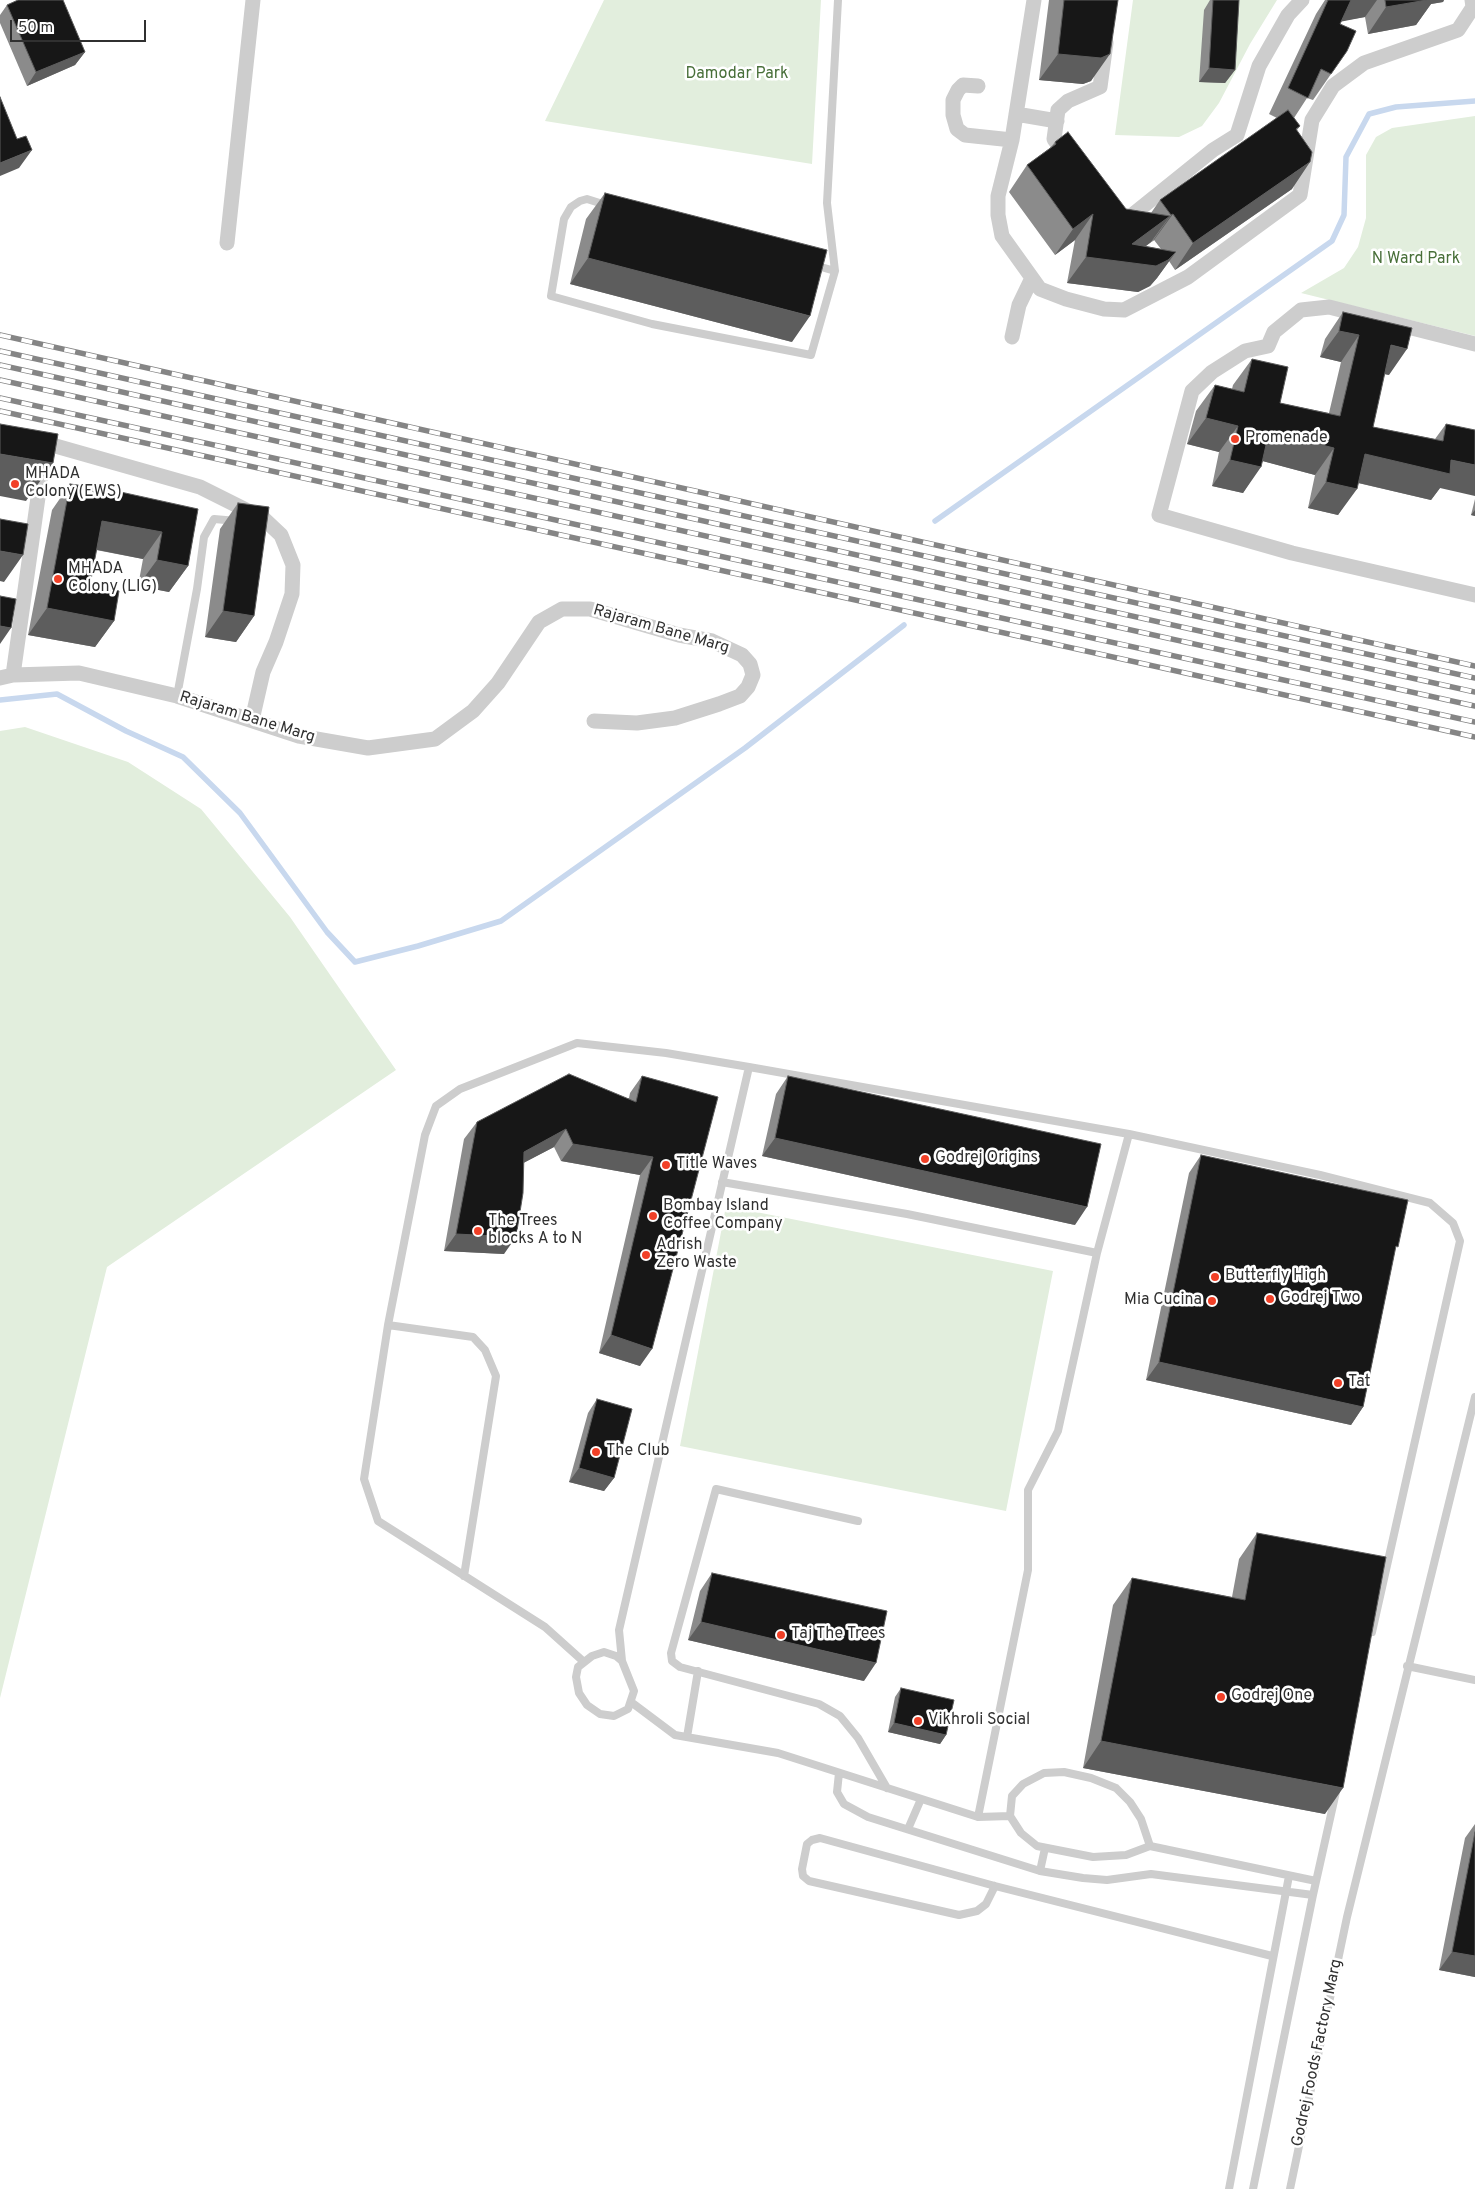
<!DOCTYPE html>
<html>
<head>
<meta charset="utf-8">
<style>
	body { margin:0 }
	#map { position:relative; width:1475px; height:2189px; overflow:hidden; background:#fff; font-family:Overpass,sans-serif }
	canvas { display:block }
	.scale { position:absolute; left:10px; top:20px; width:136px; height:22px; box-sizing:border-box; border:2px solid #303030; border-top:0; padding-left:6px; font-size:15px; line-height:18px; white-space:nowrap; color:#303030; -webkit-text-stroke:4px #fff; paint-order:stroke }
</style>
</head>
<body>
<div id="map">
<canvas width="1475" height="2189"></canvas>
<div class="scale">50 m</div>
</div>
<script>
const ctx = document.querySelector('canvas').getContext('2d');
ctx.lineJoin = 'round';
function paint(path, color) { ctx.fillStyle = color; ctx.fill(path, 'evenodd'); }
const poly = rows => new Path2D(rows.map(r => 'M' + r).join(''));
function strokePath(path, color, width, dash) { ctx.strokeStyle = color; ctx.lineWidth = width; ctx.lineCap = dash ? 'butt' : 'round'; ctx.setLineDash(dash || []); ctx.stroke(path); }
function drawText(font, color, halo, rows, align = 'center') {
  ctx.font = font + ' Overpass,sans-serif'; ctx.lineWidth = 5; ctx.setLineDash([]); ctx.textBaseline = 'middle'; ctx.strokeStyle = halo; ctx.fillStyle = color; for (const [text, x, y, turn = 0] of rows) {
    ctx.save(); ctx.translate(x, y); ctx.rotate((+turn || 0) * Math.PI / 180); ctx.textAlign = isNaN(turn) ? turn : align; if (halo) ctx.strokeText(text, 0, 0); ctx.fillText(text, 0, 0); ctx.restore();
  }
}
paint(poly([
	[604,0,821,0,812,164,545,121],
	[1133,0,1277,0,1250,44,1219,103,1202,126,1179,137,1115,135],
	[1475,116,1475,336,1301,293,1344,268,1358,247,1366,218,1366,155,1376,137,1392,128],
	[25,727,128,762,201,809,290,917,396,1070,107,1267,0,1698,0,731],
	[726,1206,1053,1271,1006,1511,680,1446]
]), '#e2eedd');
strokePath(poly([
	[935,521,1332,241,1344,215,1346,157,1369,114,1396,107,1475,101],
	[0,700,57,694,126,731,183,757,240,813,327,932,355,962,418,946,501,921,745,748,904,625]
]), '#c8d8ee', 5.5);
strokePath(poly([
	[606,205,587,199,580,201,571,207,564,219,551,296,652,324,811,355,835,271,827,203,838,0],
	[814,265,835,271],
	[177,696,197,589,204,537,214,519,237,521],
	[749,1067,1129,1134,1320,1175,1430,1203,1453,1223,1460,1241,1372,1632],
	[722,1182,907,1214,1097,1253],
	[388,1325,473,1337,485,1350,496,1376,464,1576],
	[858,1521,716,1489,671,1653,672,1661,680,1667,819,1704,840,1716,858,1738,887,1788],
	[584,1662,545,1627,378,1521,364,1479,388,1325,425,1135,436,1106,460,1089,577,1043,666,1053,749,1067,619,1630,622,1661,634,1691,628,1709,614,1716,600,1714,587,1705,579,1693,576,1677,578,1667,592,1656,604,1652,616,1656,622,1661],
	[1407,1666,1475,1680],
	[631,1702,675,1735,778,1753,978,1817,1010,1816],
	[687,1737,698,1671],
	[839,1773,837,1792,844,1804,868,1817,1040,1871,1083,1878,1107,1880,1151,1874,1313,1895],
	[978,1817,1028,1570,1028,1490,1058,1431,1097,1253,1129,1134],
	[908,1829,921,1799],
	[1150,1846,1141,1819,1130,1802,1116,1788,1091,1778,1064,1772,1044,1773,1023,1784,1012,1796,1010,1816,1021,1833,1037,1846,1093,1857,1126,1855,1150,1846,1316,1881],
	[1040,1871,1045,1848],
	[995,1886,986,1904,977,1911,959,1915,809,1881,803,1876,802,1869,807,1844,812,1840,820,1838,995,1886,1272,1956],
	[1229,2189,1289,1876],
	[1253,2189,1313,1895,1336,1792],
	[1290,2189,1347,1917,1475,1397]
]), '#cdcdcd', 8);
strokePath(poly([
	[1034,0,1012,140,998,196,998,215,1002,236,1040,289,1066,299,1104,309,1124,310,1188,277,1300,195,1312,120,1333,86,1364,63,1458,30,1473,7,1472,0],
	[978,86,963,85,958,90,953,100,953,115,957,129,965,135,1012,140],
	[1016,114,1057,121],
	[1067,157,1054,139,1058,110,1068,101,1100,87,1106,43],
	[1122,219,1126,220,1213,150,1237,135,1259,66,1288,15,1302,0],
	[227,243,253,0],
	[1012,337,1019,305,1032,278],
	[1475,344,1329,307,1301,310,1274,332,1268,346,1245,351,1212,372,1192,391,1159,515,1292,553,1475,595],
	[0,435,45,443,200,487,264,519,281,535,293,565,292,594,276,642,263,672,252,720],
	[13,675,43,462],
	[0,678,13,675,79,673,177,696,299,736,368,748,435,739,473,711,498,683,539,622,562,609,590,609,679,635,712,641,742,655,750,664,753,675,748,687,740,696,719,704,675,718,637,723,594,721]
]), '#cdcdcd', 15);
const rail = poly([
	[0,335,1475,666],
	[0,351,1475,678],
	[0,365,1475,692],
	[0,380,1475,706],
	[0,398,1475,722],
	[0,411,1475,737]
]);
strokePath(rail, '#858585', 5.5);
strokePath(rail, '#fff', 4, [11]);
paint(poly([
	[1049,0,1118,0,1091,81,1083,84,1039,80],
	[1210,0,1239,0,1235,70,1225,83,1199,82,1204,10],
	[1325,0,1444,0,1443,2,1431,4,1416,25,1368,34,1365,17,1341,21,1340,24,1347,51,1313,100,1307,98,1294,118,1300,126,1297,130,1292,189,1175,270,1169,261,1157,278,1150,286,1138,292,1067,283,1075,240,1055,255,1009,192,1027,165,1050,148,1055,142,1126,209,1151,213,1160,200,1277,118,1269,114,1316,14],
	[1154,240,1161,249,1146,246],
	[7,5,85,52,75,65,27,86,0,23,0,15],
	[605,193,792,342,570,284,586,219],
	[1343,312,1389,375,1384,374,1373,427,1435,439,1446,424,1440,488,1431,500,1358,483,1338,515,1308,508,1315,475,1263,461,1243,493,1212,486,1219,452,1187,444,1196,411,1215,385,1232,389,1233,385,1252,359,1280,403,1329,413,1341,362,1320,357,1325,339],
	[70,484,198,509,188,566,169,592,138,586,143,559,96,550,90,585,114,621,95,647,28,635,52,510],
	[1475,499,1475,516,1471,515],
	[238,503,254,616,236,642,205,637,220,529],
	[642,1076,718,1097,640,1366,599,1353,640,1175,561,1161,554,1147,523,1163,504,1254,444,1251,464,1139,477,1122,629,1098,630,1093],
	[788,1076,1075,1225,762,1156,776,1094],
	[1201,1155,1395,1251,1363,1407,1351,1425,1146,1380,1189,1173],
	[597,1399,614,1478,604,1491,569,1482,588,1413],
	[1257,1533,1325,1814,1083,1768,1113,1605,1132,1578,1232,1597,1239,1559],
	[712,1573,864,1681,688,1640,700,1591],
	[901,1688,946,1735,940,1744,888,1732,895,1697],
	[1475,1824,1475,1977,1439,1970,1465,1838]
]), '#8b8b8b');
paint(poly([
	[1350,0,1377,0,1365,17,1334,23],
	[1418,0,1444,0,1443,2,1431,4,1416,25,1368,34,1386,7],
	[85,52,75,65,27,86,36,72],
	[1058,54,1110,54,1091,81,1083,84,1039,80],
	[1209,68,1235,70,1225,83,1199,82],
	[32,150,19,168,0,176,0,163],
	[1310,162,1292,189,1175,270,1193,243],
	[1093,214,1075,240,1055,255,1073,229],
	[1173,214,1154,240,1152,242,1171,215],
	[1170,216,1151,242,1125,262,1176,252,1157,278,1150,286,1138,292,1067,283,1086,257,1132,244],
	[588,258,810,316,792,342,570,284],
	[1339,331,1359,335,1341,362,1320,357],
	[1391,345,1407,349,1389,375,1372,371],
	[1206,418,1238,426,1219,452,1187,444],
	[1269,432,1334,448,1315,475,1251,458],
	[0,454,53,463,26,501,0,496],
	[1365,454,1451,460,1475,465,1475,496,1440,488,1431,500,1346,480],
	[1230,460,1261,467,1243,493,1212,486],
	[1326,482,1357,489,1338,515,1308,508],
	[1475,510,1475,516,1471,515],
	[102,521,162,532,143,559,83,547],
	[0,551,23,555,4,582,0,581],
	[157,560,188,566,169,592,138,586],
	[47,608,114,621,95,647,28,635],
	[223,611,254,616,236,642,205,637],
	[0,626,11,628,0,644],
	[566,1129,554,1147,512,1169,524,1152],
	[775,1138,1087,1207,1075,1225,762,1156],
	[573,1144,653,1157,640,1175,561,1161],
	[456,1234,516,1237,504,1254,444,1251],
	[611,1335,652,1349,640,1366,599,1353],
	[1159,1362,1363,1407,1351,1425,1146,1380],
	[579,1468,614,1478,604,1491,569,1482],
	[701,1622,876,1663,864,1681,688,1640],
	[894,1723,946,1735,940,1744,888,1732],
	[1101,1741,1343,1788,1325,1814,1083,1768],
	[1452,1952,1475,1956,1475,1977,1439,1970]
]), '#5d5d5d');
const building = poly([
	[18,0,63,0,85,52,36,72,7,5,18,0],
	[1064,0,1118,0,1110,54,1101,58,1058,54,1064,0],
	[1213,0,1239,0,1235,70,1209,68,1213,0],
	[1328,0,1351,0,1340,24,1356,31,1347,51,1331,74,1321,69,1308,98,1288,88,1328,0],
	[1385,0,1427,0,1386,7,1385,0],
	[0,97,17,139,26,136,32,150,0,163,0,97],
	[1288,110,1300,126,1296,129,1312,152,1310,162,1193,243,1173,214,1171,215,1160,200,1288,110],
	[1068,132,1126,209,1170,216,1132,244,1176,252,1168,260,1156,266,1086,257,1093,214,1073,229,1027,165,1056,144,1055,142,1068,132],
	[605,193,827,250,810,316,588,258,605,193],
	[1343,312,1412,328,1407,349,1391,345,1373,427,1443,441,1446,424,1475,430,1475,465,1451,460,1450,474,1365,454,1357,489,1326,482,1334,448,1269,432,1261,467,1230,460,1238,426,1206,418,1215,385,1244,392,1252,359,1288,367,1280,403,1340,416,1359,335,1339,331,1343,312],
	[0,424,58,434,53,463,0,454,0,424],
	[70,484,107,489,198,509,188,566,157,560,162,532,102,521,90,585,119,591,114,621,47,608,70,484],
	[238,503,269,507,254,616,223,611,238,503],
	[0,519,28,524,23,555,0,551,0,519],
	[0,596,16,599,11,628,0,626,0,596],
	[569,1074,636,1102,642,1076,718,1097,652,1349,611,1335,653,1157,573,1144,566,1129,524,1152,523,1193,516,1237,456,1234,477,1122,569,1074],
	[788,1076,1101,1144,1087,1207,775,1138,788,1076],
	[1201,1155,1408,1200,1398,1247,1396,1246,1363,1407,1159,1362,1201,1155],
	[597,1399,632,1409,614,1478,579,1468,597,1399],
	[1257,1533,1386,1557,1343,1788,1101,1741,1132,1578,1245,1600,1257,1533],
	[712,1573,887,1611,876,1663,701,1622,712,1573],
	[901,1688,954,1700,946,1735,894,1723,901,1688],
	[1475,1832,1475,1956,1452,1952,1475,1832]
]);
paint(building, '#171717');
strokePath(building, '#5d5d5d', 1);
for (const [x, y, r, color] of [
	[1235,439,5,"#f14027"],
	[15,484,5,"#f14027"],
	[58,579,5,"#f14027"],
	[925,1159,5,"#f14027"],
	[666,1165,5,"#f14027"],
	[653,1216,5,"#f14027"],
	[478,1231,5,"#f14027"],
	[646,1255,5,"#f14027"],
	[1215,1277,5,"#f14027"],
	[1270,1299,5,"#f14027"],
	[1212,1301,5,"#f14027"],
	[1338,1383,5,"#f14027"],
	[596,1452,5,"#f14027"],
	[781,1635,5,"#f14027"],
	[1221,1697,5,"#f14027"],
	[918,1721,5,"#f14027"]
]) { const dot = new Path2D(); dot.arc(x, y, r, 0, 2 * Math.PI); ctx.fillStyle = color; ctx.fill(dot); strokePath(dot, '#fff', 2); }
drawText('16px', '#486f39', '#fff', [
	["Damodar Park",737,75],
	["N Ward Park",1416,260]
]);
drawText('16px', '#303030', '#fff', [
	["Promenade",1245,439],
	["MHADA",25,475],
	["Colony (EWS)",25,493],
	["MHADA",68,570],
	["Colony (LIG)",68,588],
	["Godrej Origins",935,1159],
	["Title Waves",676,1165],
	["Bombay Island",663,1207],
	["Coffee Company",663,1225],
	["The Trees",488,1222],
	["blocks A to N",488,1240],
	["Adrish",656,1246],
	["Zero Waste",656,1264],
	["Butterfly High",1225,1277],
	["Godrej Two",1280,1299],
	["Mia Cucina",1202,1301,"right"],
	["Tat",1348,1383],
	["The Club",606,1452],
	["Taj The Trees",791,1635],
	["Godrej One",1231,1697],
	["Vikhroli Social",928,1721]
], 'left');
drawText('16px', '#303030', '#fff', [
	["Rajaram Bane Marg",661,630,16],
	["Rajaram Bane Marg",247,718,17],
	["Godrej Foods Factory Marg",1318,2053,-78]
]);
</script>
</body>
</html>
